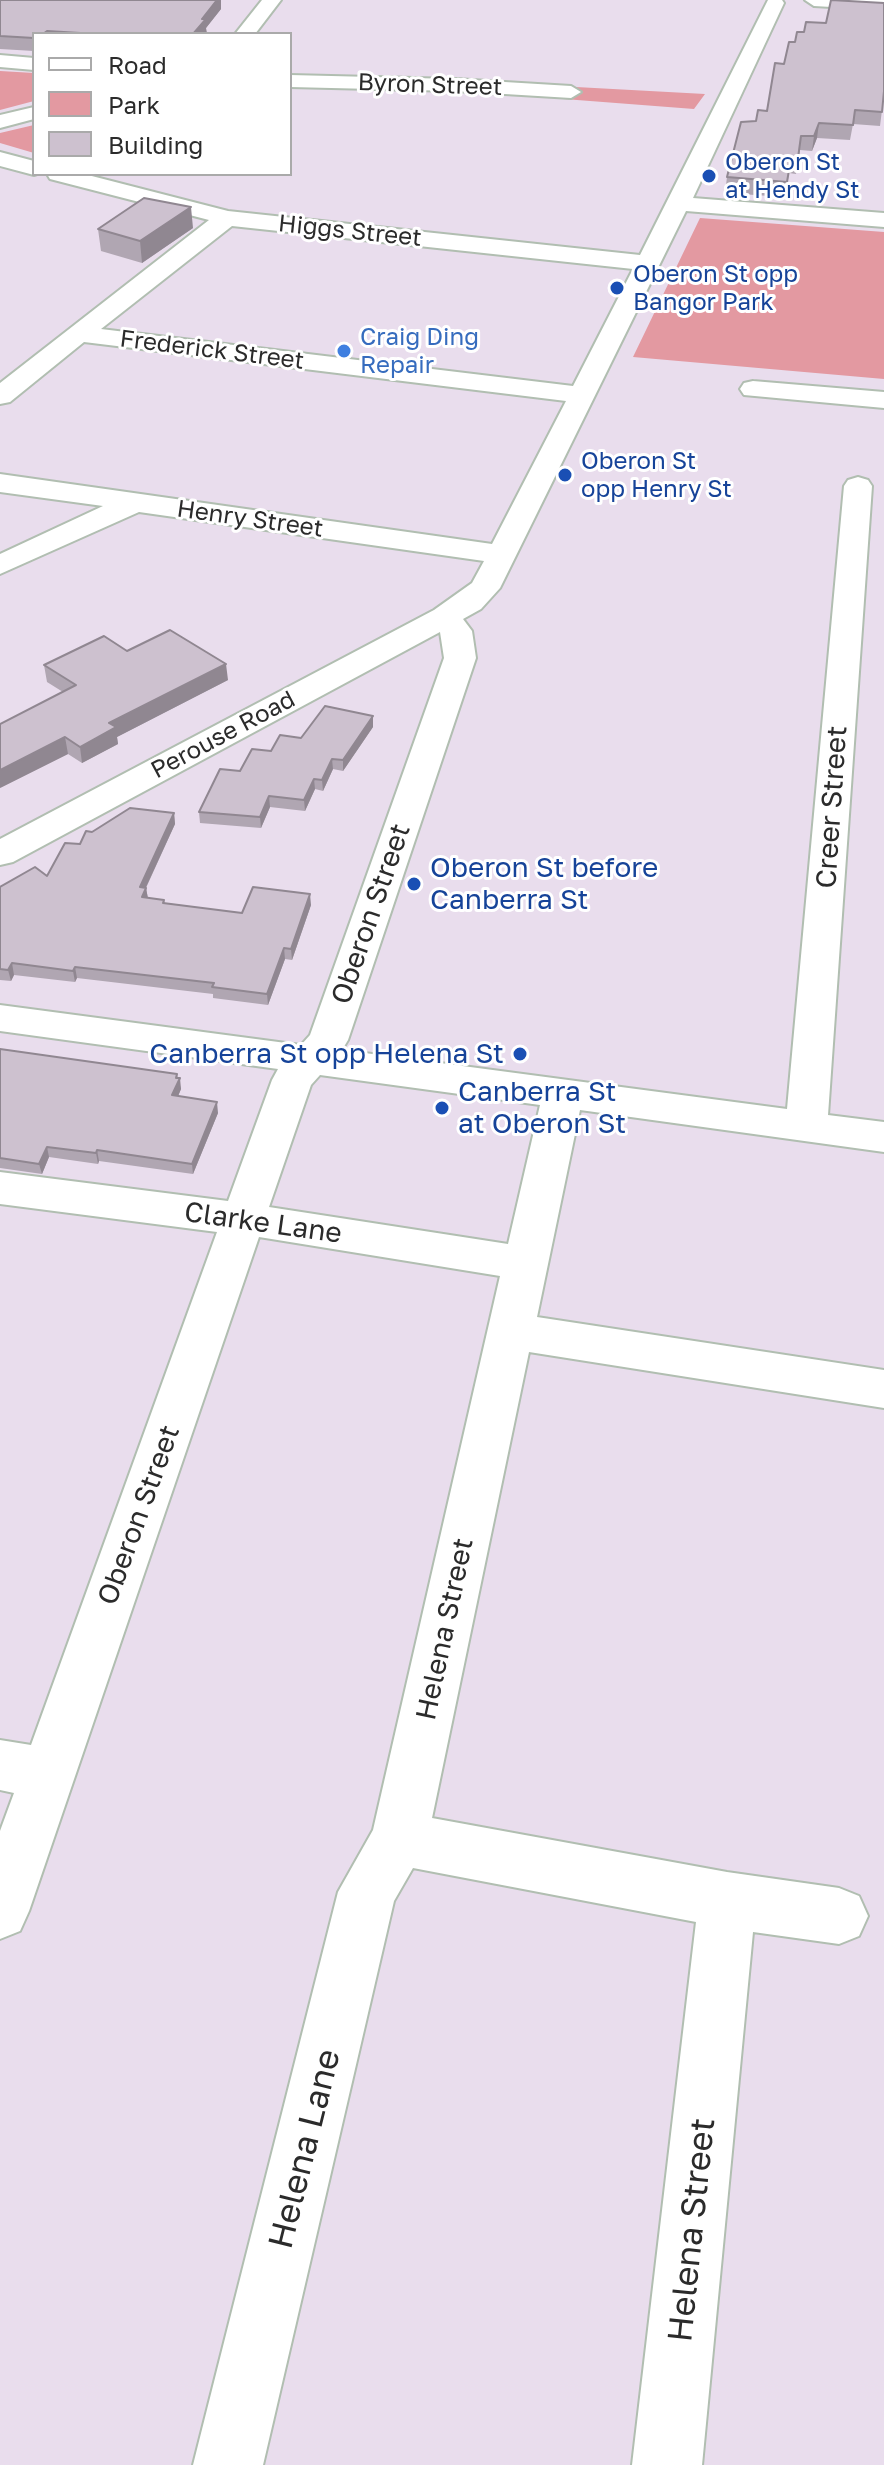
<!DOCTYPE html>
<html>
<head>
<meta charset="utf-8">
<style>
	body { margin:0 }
	#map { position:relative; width:884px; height:2465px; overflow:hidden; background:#e9dded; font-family:"Golos Text",sans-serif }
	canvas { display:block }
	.legend { position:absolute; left:32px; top:32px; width:260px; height:144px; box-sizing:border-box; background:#fff; border:2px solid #aaa; margin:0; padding:10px 14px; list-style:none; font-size:24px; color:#2b2b2b }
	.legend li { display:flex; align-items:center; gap:16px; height:40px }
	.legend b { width:40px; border:2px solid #aaa }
</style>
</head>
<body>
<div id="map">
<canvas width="884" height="2465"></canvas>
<ul class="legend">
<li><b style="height:10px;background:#fff"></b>Road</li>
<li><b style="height:22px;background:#e399a1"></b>Park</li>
<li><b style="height:22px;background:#cdc1cf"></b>Building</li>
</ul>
</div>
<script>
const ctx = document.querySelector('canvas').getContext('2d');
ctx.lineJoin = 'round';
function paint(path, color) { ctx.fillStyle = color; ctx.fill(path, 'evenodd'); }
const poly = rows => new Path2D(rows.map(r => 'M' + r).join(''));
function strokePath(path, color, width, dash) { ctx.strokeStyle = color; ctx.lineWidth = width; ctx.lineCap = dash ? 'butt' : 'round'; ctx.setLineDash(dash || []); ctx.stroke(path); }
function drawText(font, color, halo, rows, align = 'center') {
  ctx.font = font + ' "Golos Text",sans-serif'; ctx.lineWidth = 6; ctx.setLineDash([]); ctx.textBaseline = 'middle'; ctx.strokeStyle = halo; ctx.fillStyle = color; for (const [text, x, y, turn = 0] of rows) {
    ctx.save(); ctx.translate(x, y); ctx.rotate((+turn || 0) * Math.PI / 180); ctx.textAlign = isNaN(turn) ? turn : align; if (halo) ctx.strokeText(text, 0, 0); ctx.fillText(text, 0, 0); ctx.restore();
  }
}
paint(poly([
	[0,71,34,73,34,101,0,110],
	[576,87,705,94,694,109,564,99],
	[34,125,34,153,0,143,0,133],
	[700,218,884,232,884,379,633,357]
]), '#e399a1');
const minor = poly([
	[262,0,281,0,255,34,235,34,262,0],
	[768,0,782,0,784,3,693,198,884,213,884,227,686,211,500,588,481,609,463,619,472,631,476,658,348,1040,342,1050,787,1109,844,486,848,480,858,477,868,480,872,486,828,1115,884,1122,884,1152,580,1110,537,1317,884,1370,884,1408,529,1352,432,1818,727,1872,839,1888,859,1896,868,1916,859,1936,839,1944,753,1932,702,2465,632,2465,696,1922,413,1868,394,1901,263,2465,193,2465,338,1892,373,1830,500,1276,259,1237,29,1911,20,1931,0,1939,0,1831,14,1793,0,1790,0,1740,31,1745,217,1232,0,1204,0,1172,228,1201,272,1080,278,1069,0,1031,0,1005,301,1045,310,1035,444,658,440,632,13,862,0,865,0,839,434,610,472,583,484,561,139,512,0,574,0,554,103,506,0,492,0,474,492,544,566,401,84,342,10,402,0,404,0,383,209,220,50,179,47,174,84,174,228,211,640,255,768,0],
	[232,226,633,269,573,386,101,329,232,226],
	[320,1075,540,1105,508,1244,269,1207,311,1085,320,1075],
	[805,0,884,0,884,10,814,6,805,0],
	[0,55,34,58,34,70,0,67,0,55],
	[290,75,455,79,571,86,581,92,571,98,455,91,290,87,290,75],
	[34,107,34,119,0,128,0,115,34,107],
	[0,152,34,161,34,174,37,174,34,175,0,166,0,152],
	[753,381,884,392,884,408,744,395,740,389,744,383,753,381]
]);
strokePath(minor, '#b1beb1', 4);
paint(minor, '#fff');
paint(poly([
	[0,0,221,9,206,28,206,34,34,34,34,51,0,49],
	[804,32,884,94,880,126,853,124,850,140,817,138,812,151,800,150,796,174,789,173,785,197,725,193,727,177,756,121,767,111,784,64,795,42],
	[193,228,142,263,101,251,98,229],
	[127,651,228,680,117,737,118,744,82,763,68,754,0,788,63,692,47,682,44,665],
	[373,727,343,771,333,769,323,791,315,789,305,811,270,807,261,828,200,823,199,812,240,771,271,751,301,738],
	[174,813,175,824,146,888,148,898,164,900,165,903,242,913,311,905,292,960,285,959,268,1005,213,998,213,994,77,978,75,982,14,975,11,981,0,980,0,887,47,876,92,832],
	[0,1049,178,1078,181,1089,178,1096,218,1113,193,1174,99,1161,98,1164,49,1157,42,1174,0,1168]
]), '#b0a6b2');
paint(poly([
	[217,0,221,0,221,9,206,28,207,33,206,34,193,34,202,19],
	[819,123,817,138,812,151,814,136],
	[191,207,193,228,142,263,140,241],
	[226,664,228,680,117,737,118,744,82,763,80,747,109,723],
	[373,716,373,727,343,771,343,760],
	[65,737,68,754,0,788,0,770],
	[332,759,333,769,323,791,322,780],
	[314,779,315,789,305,811,304,800],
	[269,796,270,807,261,828,260,817],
	[174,813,175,824,141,898,140,887],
	[146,888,148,899,142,897],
	[310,894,311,905,292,960,291,949],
	[284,948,285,959,268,1005,267,994],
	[12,963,14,975,11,981,8,970],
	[75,967,77,978,75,982,73,971],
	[177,1074,178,1081,180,1078,181,1089,174,1106,172,1095],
	[217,1102,218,1113,193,1174,192,1164],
	[47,1147,49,1157,42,1174,39,1164],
	[97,1150,99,1161,98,1164,96,1153]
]), '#908791');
const building = poly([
	[0,0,217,0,202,19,206,19,193,34,97,34,47,31,43,34,34,34,34,38,0,36,0,0],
	[831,0,884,3,884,91,882,112,855,110,853,125,819,123,814,136,801,136,798,158,791,158,787,182,727,177,741,122,756,121,758,110,767,111,775,63,784,64,789,42,795,42,797,32,804,32,806,22,826,23,831,0],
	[144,198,191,207,140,241,98,229,144,198],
	[170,630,226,664,109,723,116,727,80,747,65,737,0,770,0,724,76,685,44,665,104,636,127,651,170,630],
	[325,706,373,716,343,760,332,759,322,780,314,779,304,800,269,796,260,817,199,812,220,769,240,771,252,749,271,751,280,735,301,738,325,706],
	[130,808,174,813,140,887,146,888,142,897,164,900,163,903,242,913,253,887,310,894,291,949,284,948,267,994,212,987,214,983,75,967,73,971,12,963,8,970,0,969,0,887,35,867,47,876,65,843,80,844,86,831,92,832,130,808],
	[0,1049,177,1074,176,1078,180,1078,172,1095,217,1102,192,1164,97,1150,96,1153,47,1147,39,1164,0,1158,0,1049]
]);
paint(building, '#cdc1cf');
strokePath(building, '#908791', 2);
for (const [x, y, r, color] of [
	[709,176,8,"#1a4fb4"],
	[617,288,8,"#1a4fb4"],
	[344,351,8,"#3f7fe0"],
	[565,475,8,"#1a4fb4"],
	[414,884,8,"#1a4fb4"],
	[520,1054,8,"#1a4fb4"],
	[442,1108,8,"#1a4fb4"]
]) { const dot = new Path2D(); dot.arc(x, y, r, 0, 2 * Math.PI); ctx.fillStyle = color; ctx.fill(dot); strokePath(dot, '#fff', 3); }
drawText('24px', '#2b2b2b', '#fff', [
	["Byron Street",430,85,2],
	["Higgs Street",350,231,6],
	["Frederick Street",212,350,7],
	["Henry Street",250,519,8],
	["Perouse Road",223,735,-28]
]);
drawText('24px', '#164399', '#fff', [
	["Oberon St",725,162],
	["at Hendy St",725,190],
	["Oberon St opp",633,274],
	["Bangor Park",633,302],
	["Oberon St",581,461],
	["opp Henry St",581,489]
], 'left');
drawText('24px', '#366cbe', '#fff', [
	["Craig Ding",360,337],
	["Repair",360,365]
], 'left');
drawText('28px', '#2b2b2b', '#fff', [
	["Creer Street",832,807,-86],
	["Oberon Street",371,914,-71],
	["Clarke Lane",263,1223,8],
	["Oberon Street",139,1515,-70],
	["Helena Street",445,1629,-78]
]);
drawText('28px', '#164399', '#fff', [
	["Oberon St before",430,868],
	["Canberra St",430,900],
	["Canberra St opp Helena St",504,1054,"right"],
	["Canberra St",458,1092],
	["at Oberon St",458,1124]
], 'left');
drawText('34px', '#2b2b2b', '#fff', [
	["Helena Lane",305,2149,-76],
	["Helena Street",692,2230,-84]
]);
</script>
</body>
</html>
